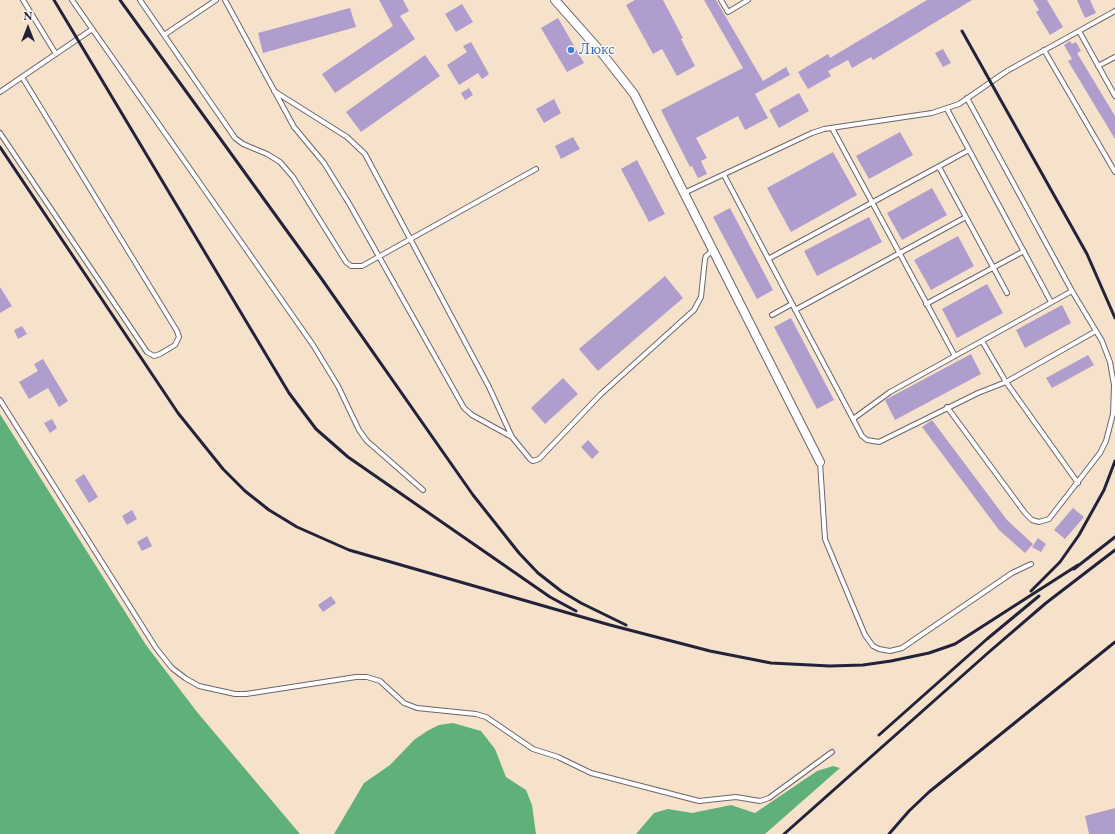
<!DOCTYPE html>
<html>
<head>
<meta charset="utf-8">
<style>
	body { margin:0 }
	#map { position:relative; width:1115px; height:834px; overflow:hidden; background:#f6e2ca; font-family:"EB Garamond",serif }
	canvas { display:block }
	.north { position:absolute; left:8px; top:8px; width:40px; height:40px; -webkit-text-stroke:3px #fbf7ec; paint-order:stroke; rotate:0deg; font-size:11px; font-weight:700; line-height:16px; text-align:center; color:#22223b }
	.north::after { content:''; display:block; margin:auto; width:14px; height:18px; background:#22223b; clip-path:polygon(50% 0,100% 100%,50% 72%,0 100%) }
</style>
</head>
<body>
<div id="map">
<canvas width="1115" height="834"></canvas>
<div class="north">N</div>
</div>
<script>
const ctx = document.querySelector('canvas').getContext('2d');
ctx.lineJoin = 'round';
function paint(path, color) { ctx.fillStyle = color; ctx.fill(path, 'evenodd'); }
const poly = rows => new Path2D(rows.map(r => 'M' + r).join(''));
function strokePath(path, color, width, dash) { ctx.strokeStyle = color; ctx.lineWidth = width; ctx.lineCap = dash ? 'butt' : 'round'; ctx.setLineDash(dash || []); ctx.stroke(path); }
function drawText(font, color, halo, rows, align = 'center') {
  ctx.font = font + ' "EB Garamond",serif'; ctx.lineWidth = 3; ctx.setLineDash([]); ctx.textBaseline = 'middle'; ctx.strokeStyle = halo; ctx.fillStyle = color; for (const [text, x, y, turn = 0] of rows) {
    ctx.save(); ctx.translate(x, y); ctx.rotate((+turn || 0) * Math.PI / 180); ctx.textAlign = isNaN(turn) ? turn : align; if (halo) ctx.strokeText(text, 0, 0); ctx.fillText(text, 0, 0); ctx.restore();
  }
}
paint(poly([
	[0,414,146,645,197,712,300,834,0,834],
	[453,723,481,731,495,749,506,777,526,790,532,805,536,834,334,834,364,783,390,765,414,740,427,731,439,725],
	[833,766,840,768,765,834,636,834,654,813,668,809,692,813,731,805,755,813,817,771]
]), '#60b07b');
paint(poly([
	[379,0,403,0,409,11,400,16,415,39,335,93,322,74,393,26],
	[635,0,663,0,683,38,681,39,695,66,677,76,662,49,653,54,626,5],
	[704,0,716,0,763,81,786,67,790,75,755,94,768,118,745,130,738,116,696,138,707,158,701,161,707,174,698,178,692,166,690,167,661,110,743,68],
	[927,0,972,0,873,60,871,57,852,68,848,60,828,71,831,76,808,89,798,72,828,54,830,58],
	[1033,0,1047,0,1063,27,1050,35,1036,12,1039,10],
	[1077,0,1090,0,1096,13,1085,18],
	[462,4,473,22,456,32,445,14],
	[350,8,356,27,263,53,258,33],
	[558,18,584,63,567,72,541,28],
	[1070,41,1072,44,1076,42,1081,51,1077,53,1115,116,1115,139,1068,61,1072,59,1064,45],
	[471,42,489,74,482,79,478,73,459,85,447,65,467,52,463,46],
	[943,49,951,63,943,67,935,53],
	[425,55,440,76,361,132,346,112],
	[469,88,473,95,465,100,461,93],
	[799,93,809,111,779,128,769,110],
	[554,99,561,113,544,123,536,109],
	[900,132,913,155,869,179,856,156],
	[573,137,580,149,561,159,555,146],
	[833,152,857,195,791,232,767,188],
	[637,160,665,214,649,222,621,169],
	[932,188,947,215,902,240,887,213],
	[730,208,773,290,757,299,713,217],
	[869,217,882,242,817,276,804,251],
	[958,236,974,266,931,290,914,260],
	[665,276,683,298,598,371,579,349],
	[987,284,1003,313,957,338,942,309],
	[0,287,12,306,0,313],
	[1062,305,1071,323,1025,348,1016,330],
	[791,318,834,400,817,409,774,327],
	[22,326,27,334,18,339,14,330],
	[971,354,981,374,895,420,885,400],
	[1088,355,1094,365,1052,388,1046,378],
	[43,359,68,401,59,407,48,388,29,399,19,382,38,371,34,364],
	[563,378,578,394,545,424,531,408],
	[52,419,57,428,50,433,44,423],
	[932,420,1007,520,1033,544,1025,553,999,530,922,427],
	[588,440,599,452,592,459,581,447],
	[84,474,98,497,89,503,75,480],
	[1073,508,1084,517,1065,539,1054,530],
	[132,510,137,519,127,525,122,516],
	[147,536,152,546,142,551,137,542],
	[1038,538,1046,544,1041,552,1032,547],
	[331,596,336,603,323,612,318,605],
	[1115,808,1115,834,1089,834,1085,816]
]), '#af9dcd');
const lane = poly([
	[23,0,56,54],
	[72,0,313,345,338,386,359,430,367,441,423,490],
	[140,0,235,138,243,144,267,154,280,162,293,177,346,262,351,266,362,266,536,169],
	[225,0,294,127,324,163,350,205,464,408,472,415,512,437,530,459,533,461,539,459,601,394,694,310,701,297,705,259,706,256,712,251],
	[721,0,728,12,748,0],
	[1079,31,1115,96],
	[164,35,216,0],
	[1044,50,1115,172],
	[1098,66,1115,57],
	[274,91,347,137,365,154,489,387,512,437],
	[0,92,91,30],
	[947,109,1051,302],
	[832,128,955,356],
	[0,133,147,352,154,356,160,354,175,345,179,337,177,331,22,77],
	[939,167,1007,293],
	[724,175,862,436,867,440,879,442,978,393,1006,382,1096,331],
	[684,193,812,133,824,129,932,113,959,104,1007,71,1115,11],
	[768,259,969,150],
	[926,304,1024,251],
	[795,310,966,217],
	[772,315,792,304],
	[982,341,1006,382,1078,483],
	[0,400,156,648,172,668,185,678,199,686,235,694,246,694,356,677,367,677,380,681,404,703,417,708,476,714,486,717,533,749,558,757,591,773,699,801,736,797,760,801,769,798,832,752],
	[947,407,1025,513,1032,520,1039,522,1049,519,1100,453,1106,441,1113,414,1114,385,1110,362,1102,341,1072,291],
	[853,419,890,392,1072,291,967,98],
	[820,462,825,539,865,635,873,646,879,649,890,651,902,648,1012,573,1031,564]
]);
const street = poly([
	[555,0,601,52,634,94,820,462]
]);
strokePath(lane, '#6c656d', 6);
strokePath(street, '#6c656d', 10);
strokePath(lane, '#fff', 4);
strokePath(street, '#fff', 8);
strokePath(poly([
	[54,0,289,393,316,429,348,457,550,597,576,611],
	[120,0,321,278,473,495,519,553,538,573,561,591,581,603,626,625],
	[962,31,1087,254,1115,318],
	[0,147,178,413,223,469,245,491,269,510,297,527,349,550,610,625,710,651,771,663,830,666,863,665,891,661,929,653,955,644,1078,565],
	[1074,569,1115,537],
	[1031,591,1060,562,1079,535,1104,490,1115,461],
	[879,735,987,639,1039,596],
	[784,834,989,652,1046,603,1115,550],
	[889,834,909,811,929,792,1115,642]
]), '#22223b', 3);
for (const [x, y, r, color] of [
	[571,50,4,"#3f7fe0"]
]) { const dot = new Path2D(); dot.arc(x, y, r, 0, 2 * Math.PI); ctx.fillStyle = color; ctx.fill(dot); strokePath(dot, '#fbf7ec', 1.5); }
drawText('16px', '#366cbe', '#fbf7ec', [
	["Люкс",579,50]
], 'left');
</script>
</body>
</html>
